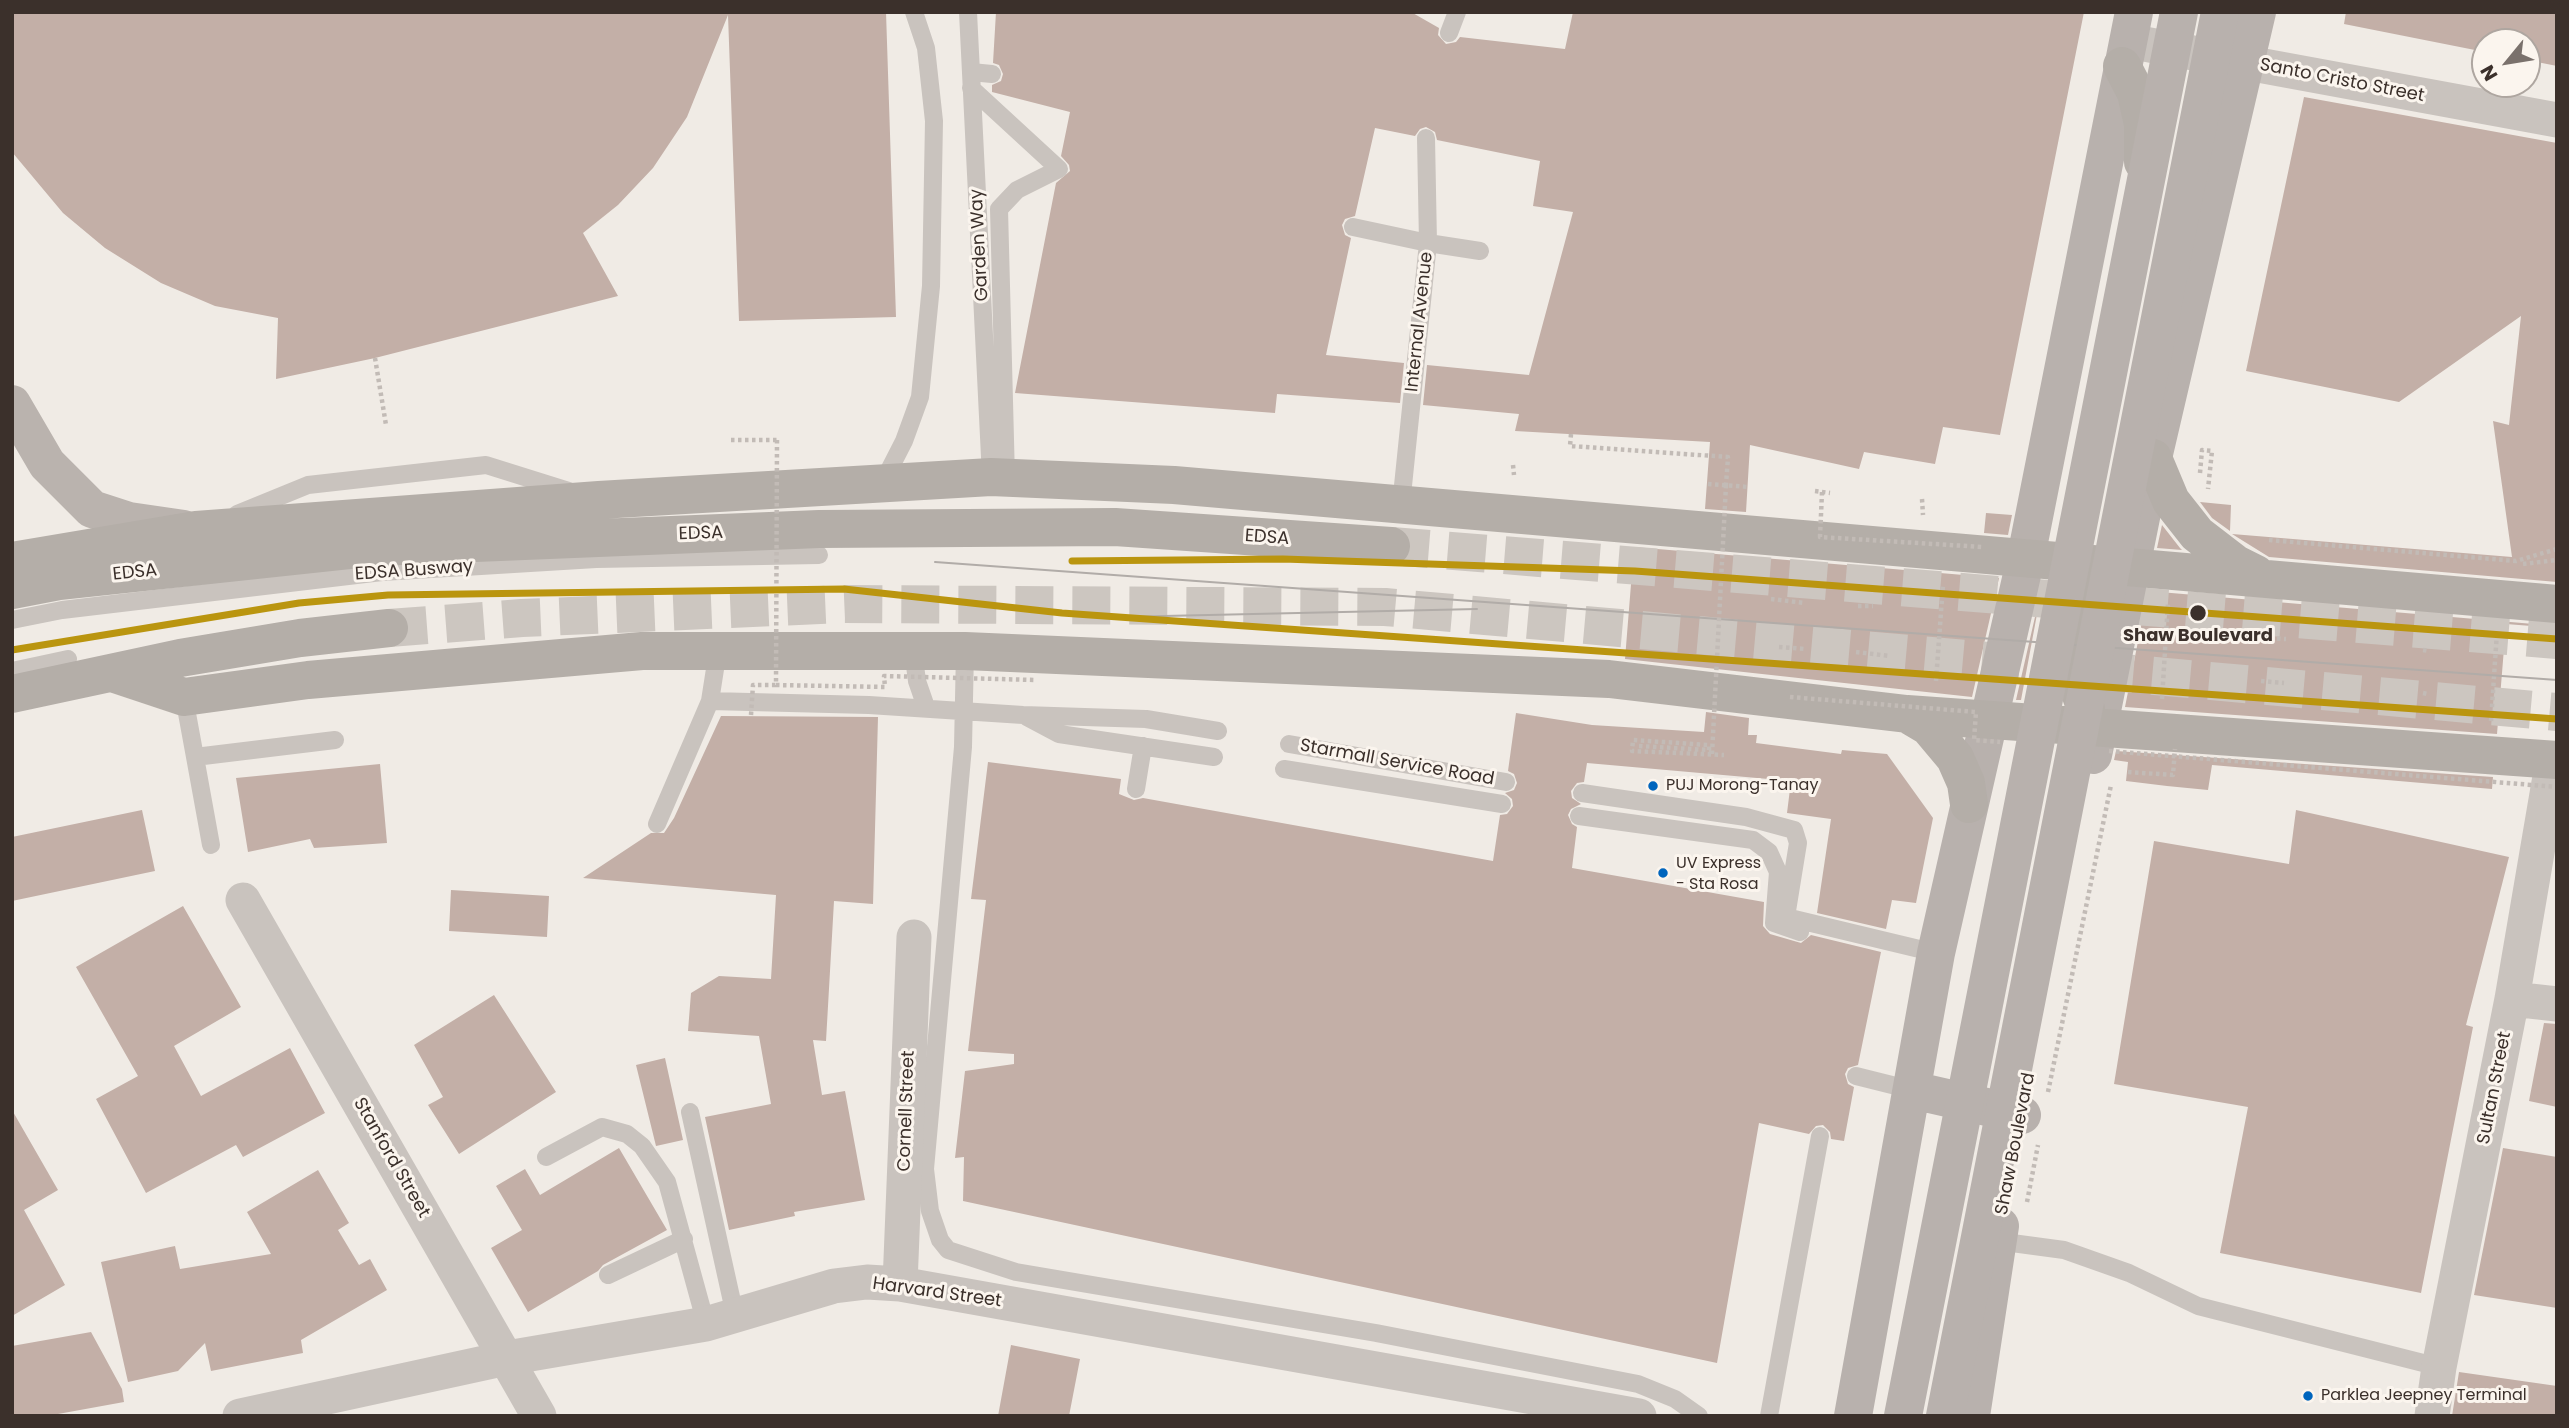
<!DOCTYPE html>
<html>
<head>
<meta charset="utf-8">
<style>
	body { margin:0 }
	#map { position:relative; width:2569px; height:1428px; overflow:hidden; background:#f0ebe5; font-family:Poppins,sans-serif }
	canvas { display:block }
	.frame { position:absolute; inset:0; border:14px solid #3b302b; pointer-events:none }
	.north { position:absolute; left:2471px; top:28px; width:70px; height:70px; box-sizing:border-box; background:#fbf5ee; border:2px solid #aea6a0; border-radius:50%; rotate:240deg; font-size:19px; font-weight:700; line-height:28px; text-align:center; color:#3b302b }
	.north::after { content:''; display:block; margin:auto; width:24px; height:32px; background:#7a716c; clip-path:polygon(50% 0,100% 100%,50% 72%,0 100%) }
</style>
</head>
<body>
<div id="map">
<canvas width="2569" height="1428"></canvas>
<div class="frame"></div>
<div class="north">N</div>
</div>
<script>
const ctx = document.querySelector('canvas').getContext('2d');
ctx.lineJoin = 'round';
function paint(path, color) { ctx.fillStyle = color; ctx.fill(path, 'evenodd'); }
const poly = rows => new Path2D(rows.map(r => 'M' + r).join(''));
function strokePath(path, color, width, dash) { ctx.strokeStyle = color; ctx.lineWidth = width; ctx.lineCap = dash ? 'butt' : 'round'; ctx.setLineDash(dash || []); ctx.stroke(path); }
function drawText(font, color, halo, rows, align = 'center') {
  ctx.font = font + ' Poppins,sans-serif'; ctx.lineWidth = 6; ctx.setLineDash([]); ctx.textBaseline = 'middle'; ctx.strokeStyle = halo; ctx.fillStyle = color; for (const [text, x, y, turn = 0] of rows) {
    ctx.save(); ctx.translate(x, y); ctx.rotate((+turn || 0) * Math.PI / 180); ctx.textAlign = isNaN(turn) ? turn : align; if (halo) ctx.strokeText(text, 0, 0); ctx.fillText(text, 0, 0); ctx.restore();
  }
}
paint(poly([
	[12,12,886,12,896,317,739,321,728,15,687,117,653,168,618,205,583,233,618,296,375,358,276,379,278,318,215,306,161,283,105,248,63,213,12,152],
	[996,12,1411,12,1439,28,1438,35,1446,44,1456,42,1460,37,1565,49,1573,12,2084,12,2000,435,1943,427,1935,464,1864,452,1859,469,1750,445,1746,512,1705,509,1710,442,1515,431,1519,414,1423,405,1427,365,1529,375,1573,212,1533,206,1540,161,1437,140,1435,132,1426,127,1420,129,1415,136,1375,128,1355,216,1345,219,1342,225,1345,235,1351,238,1326,355,1404,363,1400,403,1277,394,1275,413,1015,393,1056,183,1070,171,1069,165,1061,156,1070,112,992,92,992,85,1001,81,1003,74,999,65,993,63],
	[2346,12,2557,12,2557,66,2527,60,2527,42,2485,42,2485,52,2344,24],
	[2304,97,2557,143,2557,582,2269,557,2232,534,2512,557,2493,421,2509,425,2521,316,2399,402,2246,371],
	[2200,502,2231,505,2230,531,2212,518],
	[1986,513,2012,515,2008,535,1984,533],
	[2162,525,2180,548,2182,550,2157,548],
	[1634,547,1999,578,1972,697,1625,659],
	[2043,582,2021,700,2016,700],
	[2148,591,2557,626,2557,628,2506,624,2497,734,2125,707],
	[1706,712,1749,718,1748,735,1757,735,1756,743,1841,754,1842,750,1887,754,1933,818,1916,903,1892,900,1886,929,1817,913,1831,819,1787,813,1791,781,1587,763,1584,782,1577,783,1571,791,1572,798,1581,804,1571,809,1568,815,1572,824,1577,827,1572,868,1764,902,1763,926,1770,934,1801,943,1811,935,1881,952,1858,1065,1848,1068,1845,1074,1848,1084,1854,1087,1844,1141,1831,1139,1830,1132,1823,1125,1816,1126,1809,1134,1759,1123,1717,1363,963,1201,964,1157,955,1158,965,1071,1014,1064,1014,1054,968,1051,986,900,971,899,988,762,1121,779,1119,794,1134,800,1143,798,1493,861,1500,815,1507,814,1513,806,1512,799,1505,793,1514,790,1517,783,1514,774,1508,771,1516,713,1592,725,1704,732],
	[721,716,878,717,873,904,834,901,826,1041,813,1040,822,1095,845,1091,865,1200,794,1212,795,1216,729,1230,705,1117,771,1104,759,1036,688,1031,691,993,719,976,771,979,776,895,583,878,651,833,664,833,674,818],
	[2116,751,2493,777,2492,789,2212,765,2208,790,2167,786,2126,781,2128,762,2114,760],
	[380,764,387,843,314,848,310,839,248,852,236,778],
	[142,810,155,871,12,901,12,837],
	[2296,810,2509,857,2466,1025,2473,1027,2421,1293,2220,1253,2248,1107,2114,1084,2154,841,2289,864],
	[451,890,549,896,547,937,449,931],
	[183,906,241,1007,174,1046,201,1096,290,1048,325,1113,243,1157,236,1145,146,1193,96,1099,138,1076,76,967],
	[494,995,556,1092,459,1154,428,1105,443,1097,414,1045],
	[2544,1023,2557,1024,2557,1107,2529,1101],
	[665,1058,683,1140,656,1146,636,1065],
	[12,1110,58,1190,24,1210,65,1285,12,1316],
	[619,1148,667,1230,603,1265,598,1271,528,1312,491,1248,522,1230,496,1186,525,1169,540,1195],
	[2503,1148,2557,1157,2557,1308,2474,1295],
	[318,1170,349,1223,338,1230,359,1265,370,1259,387,1290,301,1340,303,1353,211,1371,205,1343,178,1371,128,1382,101,1262,175,1246,180,1269,271,1254,247,1212],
	[91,1332,122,1389,124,1402,47,1416,12,1416,12,1346],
	[1011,1345,1080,1359,1069,1416,998,1416],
	[2459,1372,2557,1386,2557,1416,2452,1416]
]), '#c3afa7');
strokePath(poly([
	[1391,546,2557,640],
	[389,628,522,618,845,604,1385,607,2557,712]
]), '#ccc6c0', 38, [38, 19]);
strokePath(poly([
	[375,358,386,425],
	[1571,434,1570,446,1728,457,1726,485],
	[731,440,777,440],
	[1513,465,1514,475],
	[2200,473,2202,450,2212,451,2208,489],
	[1708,484,1748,487],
	[1815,491,1830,493],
	[1922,499,1923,515],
	[2269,540,2516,561,2557,549],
	[2523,564,2557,560],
	[1771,599,1805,603],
	[1858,606,1873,606],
	[2263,638,2286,639],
	[1779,647,1805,649],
	[2423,650,2430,651],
	[1856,652,1890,656],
	[1936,681,1943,585],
	[2261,681,2284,683],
	[2423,693,2428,694],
	[2162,699,2168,603],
	[2491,721,2497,632],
	[1639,746,1709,750,1709,745,1633,740,1632,751,1724,755],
	[2048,1092,2111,785],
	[2027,1202,2038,1145]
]), '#c2bbb6', 4.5, [3.5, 3.5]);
strokePath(poly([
	[968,12,991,477],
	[1449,33,1457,12],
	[971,72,992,74],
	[971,88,1059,169,1017,190,999,209,1006,478],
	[1353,227,1428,243,1480,251],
	[882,484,904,441,920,397,931,286,934,121,926,48,914,12],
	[1401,505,1428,243,1426,138],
	[237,514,308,485,486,465,569,491],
	[12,620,62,610,382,572,596,559,819,555],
	[913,650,917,681,926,707],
	[965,651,963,747,925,1169,930,1211,940,1240,948,1250,1016,1272,1376,1333,1638,1384,1675,1399,1699,1416],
	[12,671,68,659],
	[184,697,195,757,335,740],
	[710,701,718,650],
	[1027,717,1059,734,1214,757],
	[1289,744,1506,782],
	[195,757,211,845],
	[1284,769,1502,804],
	[1136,789,1143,746],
	[1582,793,1746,817,1794,830,1798,843,1786,917,1936,953],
	[1579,816,1753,840,1769,852,1778,872,1774,923,1800,932],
	[657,824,710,701,869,705,1023,715,1146,719,1218,731],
	[1856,1076,1912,1090],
	[690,1112,735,1315],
	[546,1157,602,1127,627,1134,642,1146,667,1182,706,1324],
	[1997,1241,2064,1250,2129,1273,2198,1306,2439,1367],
	[608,1275,684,1239],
	[1769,1416,1820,1136]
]), '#c9c3be', 18);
strokePath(poly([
	[2128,41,2557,120],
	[243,900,539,1416],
	[2512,999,2557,1004],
	[900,1284,914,937],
	[240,1416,507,1358,706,1324,834,1286,867,1282,900,1284,1639,1416],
	[2432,1416,2439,1367,2512,999,2553,759]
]), '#c9c3be', 35);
strokePath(poly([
	[12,404,47,464,92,509,129,521,184,529]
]), '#bab3ae', 38);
strokePath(poly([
	[2093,755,2153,458,2257,12],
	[1912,1090,2022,1115],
	[1853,1416,1936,953,2026,557,2134,12],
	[1971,1416,2000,1226]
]), '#b8b1ad', 38);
strokePath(poly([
	[2122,66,2136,93,2143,124,2143,162],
	[2153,458,2171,501,2197,534,2236,564,2256,574],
	[12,561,196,530,599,500,991,477,1174,485,2557,604],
	[12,590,59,581,377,547,819,529,1115,527,1391,546],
	[2077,594,2073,674,2086,709],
	[112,673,184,697,308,680,642,651,965,651,1609,679,1907,714,2557,760],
	[12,694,180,658,300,638,389,628],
	[1907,714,1929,727,1955,758,1966,783,1969,804]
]), '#b4aea8', 38);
strokePath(poly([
	[935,562,2557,680],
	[1119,617,1477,609]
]), '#b1aca8', 2);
strokePath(poly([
	[777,440,776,685,885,687,884,676,1035,680],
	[1822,492,1820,537,1983,547],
	[1790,697,1976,712,1974,740,2000,742],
	[751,715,753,685,776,685],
	[2109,751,2557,787],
	[1712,754,1726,485],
	[2128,772,2173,775,2175,749]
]), '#c2bbb6', 4.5, [3.5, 3.5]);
strokePath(poly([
	[1903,1416,2179,12],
	[1945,1416,2220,12]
]), '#b8b1ad', 38);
strokePath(poly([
	[1072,561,1283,559,1635,571,2557,639],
	[12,650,299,603,388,595,844,589,1062,613,2557,719]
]), '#ba950f', 7);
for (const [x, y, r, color] of [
	[2198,613,9,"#3b302b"],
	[1653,786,6,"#0065bd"],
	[1663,873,6,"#0065bd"],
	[2308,1396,6,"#0065bd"]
]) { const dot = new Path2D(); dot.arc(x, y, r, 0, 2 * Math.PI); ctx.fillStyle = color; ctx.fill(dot); strokePath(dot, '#fbf5ee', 2.5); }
drawText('16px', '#3b302b', '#fbf5ee', [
	["PUJ Morong-Tanay",1666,786],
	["UV Express",1676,864],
	["- Sta Rosa",1676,885],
	["Parklea Jeepney Terminal",2321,1396]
], 'left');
drawText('18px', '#3b302b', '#fbf5ee', [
	["Santo Cristo Street",2342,81,11],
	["Garden Way",980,245,-93],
	["Internal Avenue",1420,322,-84],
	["EDSA",701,534,-2],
	["EDSA",1267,538,4],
	["EDSA Busway",414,571,-4],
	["EDSA",135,573,-6],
	["Starmall Service Road",1397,763,10],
	["Sultan Street",2495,1088,-79],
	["Cornell Street",907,1111,-88],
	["Shaw Boulevard",2016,1144,-79],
	["Stanford Street",391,1158,60],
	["Harvard Street",937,1293,8]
]);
drawText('bold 18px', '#3b302b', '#fbf5ee', [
	["Shaw Boulevard",2198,636]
]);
</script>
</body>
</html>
